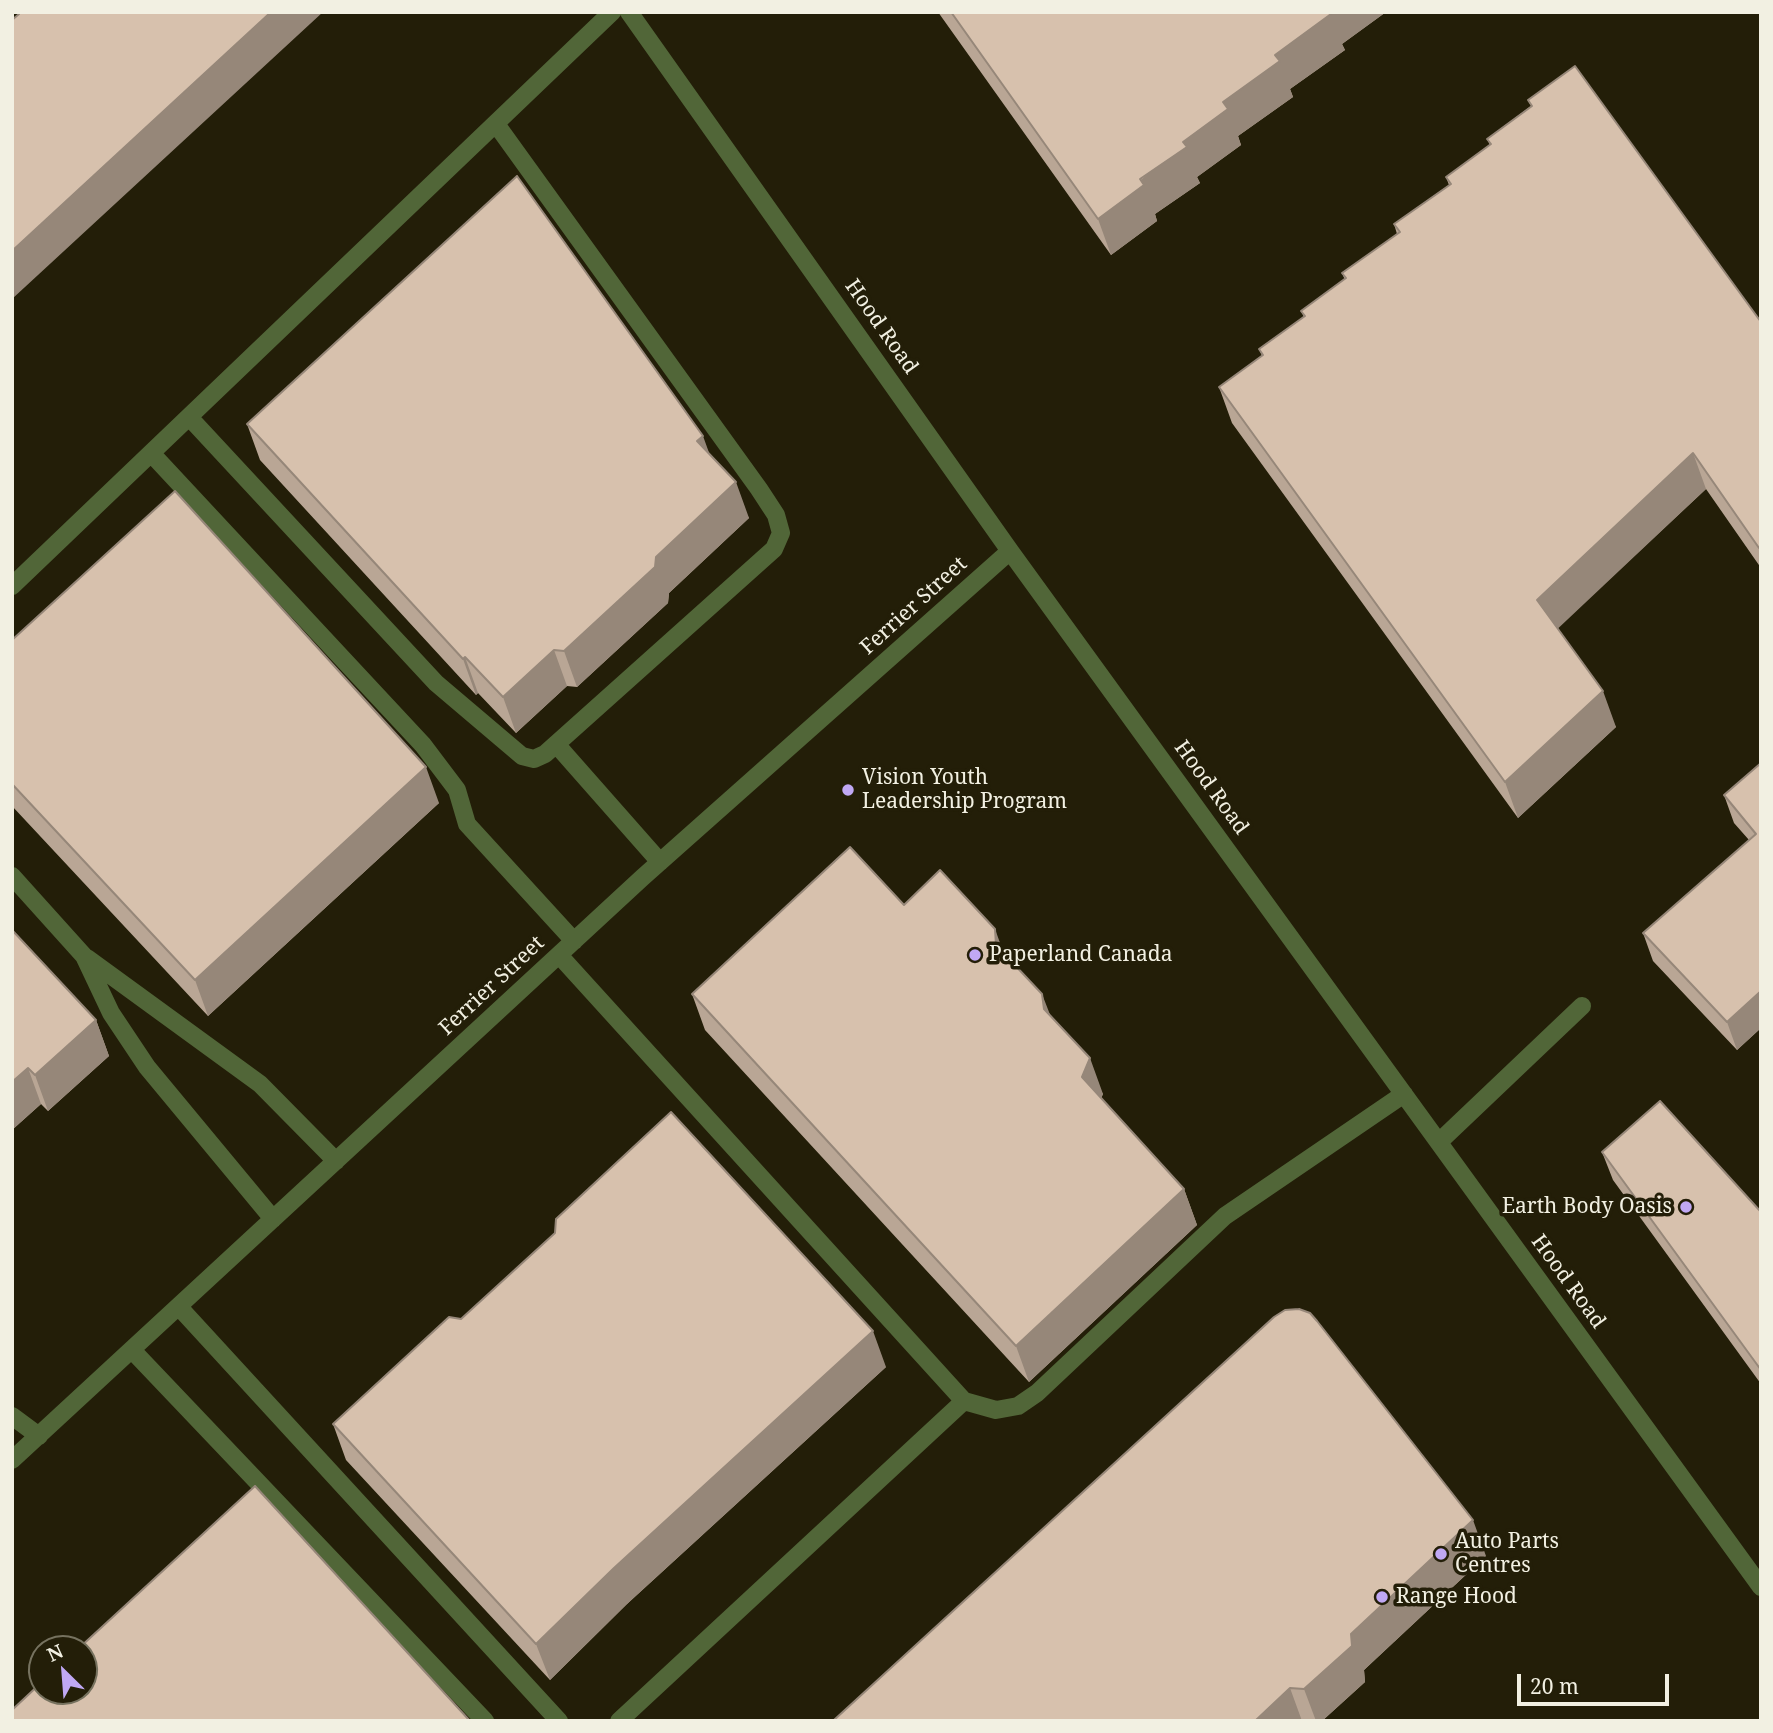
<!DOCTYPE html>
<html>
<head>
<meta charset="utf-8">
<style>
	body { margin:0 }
	#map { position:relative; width:1773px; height:1733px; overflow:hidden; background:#231e08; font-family:"Noto Serif",serif }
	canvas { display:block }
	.frame { position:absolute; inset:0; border:14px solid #f2f0e2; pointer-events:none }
	.north { position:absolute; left:28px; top:1635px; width:70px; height:70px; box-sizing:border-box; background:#231e08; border:2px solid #76725f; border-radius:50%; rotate:335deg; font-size:19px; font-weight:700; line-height:28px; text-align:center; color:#f2f0e2 }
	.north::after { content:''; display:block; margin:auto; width:24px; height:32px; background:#c0a8f4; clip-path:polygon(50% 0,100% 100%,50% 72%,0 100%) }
	.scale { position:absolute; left:1517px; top:1674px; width:152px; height:32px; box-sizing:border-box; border:4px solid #f2f0e2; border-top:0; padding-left:9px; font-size:21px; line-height:24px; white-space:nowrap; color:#f2f0e2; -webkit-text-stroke:5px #231e08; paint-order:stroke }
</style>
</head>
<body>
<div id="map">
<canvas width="1773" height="1733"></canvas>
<div class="frame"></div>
<div class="north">N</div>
<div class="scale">20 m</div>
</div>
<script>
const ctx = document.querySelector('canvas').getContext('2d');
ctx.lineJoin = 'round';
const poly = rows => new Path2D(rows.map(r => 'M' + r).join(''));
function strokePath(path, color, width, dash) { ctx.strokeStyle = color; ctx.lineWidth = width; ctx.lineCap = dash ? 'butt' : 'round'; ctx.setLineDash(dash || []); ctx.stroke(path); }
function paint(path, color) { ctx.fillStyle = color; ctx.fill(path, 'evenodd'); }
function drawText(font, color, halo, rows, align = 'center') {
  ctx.font = font + ' "Noto Serif",serif'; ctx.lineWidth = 7; ctx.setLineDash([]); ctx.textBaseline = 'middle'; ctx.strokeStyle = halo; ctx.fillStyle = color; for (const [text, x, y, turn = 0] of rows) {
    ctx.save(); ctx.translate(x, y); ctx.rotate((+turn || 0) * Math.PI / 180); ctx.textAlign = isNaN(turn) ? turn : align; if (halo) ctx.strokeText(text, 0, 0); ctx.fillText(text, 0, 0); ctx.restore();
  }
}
strokePath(poly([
	[629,12,1010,551,1761,1587],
	[189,417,436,683,522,756,534,759,545,754,774,549,781,533,776,515,759,489,496,124],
	[151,453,423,745,457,790,467,824,574,941],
	[12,586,612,12],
	[556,744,660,862],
	[12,876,84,956,111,1013,147,1067,273,1219],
	[559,955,964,1401,619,1721],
	[87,958,260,1084,336,1161],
	[1439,1142,1582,1006],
	[179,1307,559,1721],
	[132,1350,485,1721],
	[964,1401,996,1410,1018,1406,1037,1393,1225,1216,1404,1094],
	[12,1416,39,1436],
	[12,1460,643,877,1010,551]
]), '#516638', 18);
paint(poly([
	[938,12,1386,12,1342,44,1345,50,1290,89,1293,97,1238,136,1241,145,1197,177,1200,183,1155,214,1157,221,1111,255],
	[1528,100,1761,322,1761,568,1706,489,1557,628,1616,727,1518,818,1232,423,1219,387,1262,356,1259,349,1304,317,1301,311,1345,280,1342,273,1397,234,1394,224,1449,185,1446,177,1490,145,1487,139,1531,106],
	[247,424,709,454,749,518,669,593,668,603,577,687,567,686,516,733,478,693,476,695,260,460],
	[12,640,439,803,208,1016,12,806],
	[1761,763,1761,1028,1737,1050,1653,961,1643,933,1749,840,1734,823,1724,795],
	[904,905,1003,952,1051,1016,1103,1094,1101,1098,1184,1189,1197,1225,1029,1382,705,1030,692,994],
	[12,930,96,1020,109,1056,48,1111,41,1104,12,1130],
	[1602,1152,1761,1212,1761,1384,1613,1180],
	[461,1319,886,1367,627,1604,550,1680,346,1460,333,1424],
	[1486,1556,1364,1670,1365,1682,1322,1721,834,1721]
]), '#b9a695');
paint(poly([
	[271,12,323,12,12,299,12,251],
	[1329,12,1386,12,1342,44,1345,50,1290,89,1293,97,1238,136,1241,145,1197,177,1200,183,1155,214,1157,221,1111,255,1098,219,1183,142,1223,102,1275,55],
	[703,436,716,472,697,441],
	[1693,453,1706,489,1550,636,1537,600],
	[736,482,749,518,669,593,668,603,577,687,564,651,656,557],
	[554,650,567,686,516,733,503,697],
	[465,657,478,693,476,695,463,659],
	[1603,691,1616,727,1518,818,1505,782],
	[426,767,439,803,208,1016,195,980],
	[995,929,1008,965,996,945],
	[1761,991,1761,1028,1737,1050,1727,1022],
	[1042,994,1056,1030,1044,1009],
	[96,1020,109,1056,48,1111,35,1075],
	[1090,1058,1103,1094,1095,1113,1082,1077],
	[28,1068,41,1104,12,1130,12,1082],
	[1184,1189,1197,1225,1029,1382,1016,1346],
	[873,1331,886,1367,627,1604,550,1680,536,1644,614,1568],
	[1473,1520,1486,1556,1364,1670,1365,1682,1322,1721,1316,1721,1304,1689,1351,1634],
	[1290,1688,1302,1721,1255,1721]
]), '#968779');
const building = poly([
	[19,12,271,12,12,251,12,20,19,14,19,12],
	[951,12,1330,12,1331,14,1275,55,1280,61,1223,102,1228,109,1183,142,1187,147,1140,179,1144,185,1098,219,951,12],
	[1575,66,1761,322,1761,547,1759,548,1693,453,1537,600,1603,691,1505,782,1219,387,1263,355,1259,349,1305,316,1301,311,1346,278,1342,273,1400,232,1394,224,1451,184,1446,177,1491,144,1487,139,1532,106,1528,100,1575,66],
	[517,176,703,436,697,441,736,482,656,557,655,567,564,651,554,650,503,697,465,657,463,659,247,424,517,176],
	[175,491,426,767,195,980,12,784,12,640,175,491],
	[1761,763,1761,991,1727,1022,1643,933,1756,834,1724,795,1761,763],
	[850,847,904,905,940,870,995,929,996,945,1042,994,1044,1009,1090,1058,1082,1077,1184,1189,1016,1346,692,994,850,847],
	[12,930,96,1020,35,1075,28,1068,12,1082,12,930],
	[1660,1101,1761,1212,1761,1370,1602,1152,1660,1101],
	[671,1112,873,1331,614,1568,536,1644,333,1424,449,1317,461,1319,555,1233,556,1219,671,1112],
	[1299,1309,1310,1313,1317,1321,1473,1520,1351,1634,1352,1646,1304,1689,1290,1688,1255,1721,835,1721,834,1720,1274,1317,1285,1310,1299,1309],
	[255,1486,470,1721,12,1721,12,1710,42,1682,42,1691,84,1691,84,1649,78,1649,255,1486]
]);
paint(building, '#d7c1ad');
strokePath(building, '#968779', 2);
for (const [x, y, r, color] of [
	[848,790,7,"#c0a8f4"],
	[975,955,7,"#c0a8f4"],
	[1686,1207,7,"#c0a8f4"],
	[1441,1554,7,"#c0a8f4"],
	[1382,1597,7,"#c0a8f4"]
]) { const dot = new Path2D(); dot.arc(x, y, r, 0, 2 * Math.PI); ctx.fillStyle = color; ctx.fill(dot); strokePath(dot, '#231e08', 2.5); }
drawText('21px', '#f2f0e2', '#231e08', [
	["Hood Road",881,327,55],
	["Ferrier Street",914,606,-42],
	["Hood Road",1211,788,54],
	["Ferrier Street",492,986,-43],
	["Hood Road",1568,1282,54]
]);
drawText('21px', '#f2f0e2', '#231e08', [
	["Vision Youth",862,778],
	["Leadership Program",862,802],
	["Paperland Canada",989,955],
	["Earth Body Oasis",1672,1207,"right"],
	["Auto Parts",1455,1542],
	["Centres",1455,1566],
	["Range Hood",1396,1597]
], 'left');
</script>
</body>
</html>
